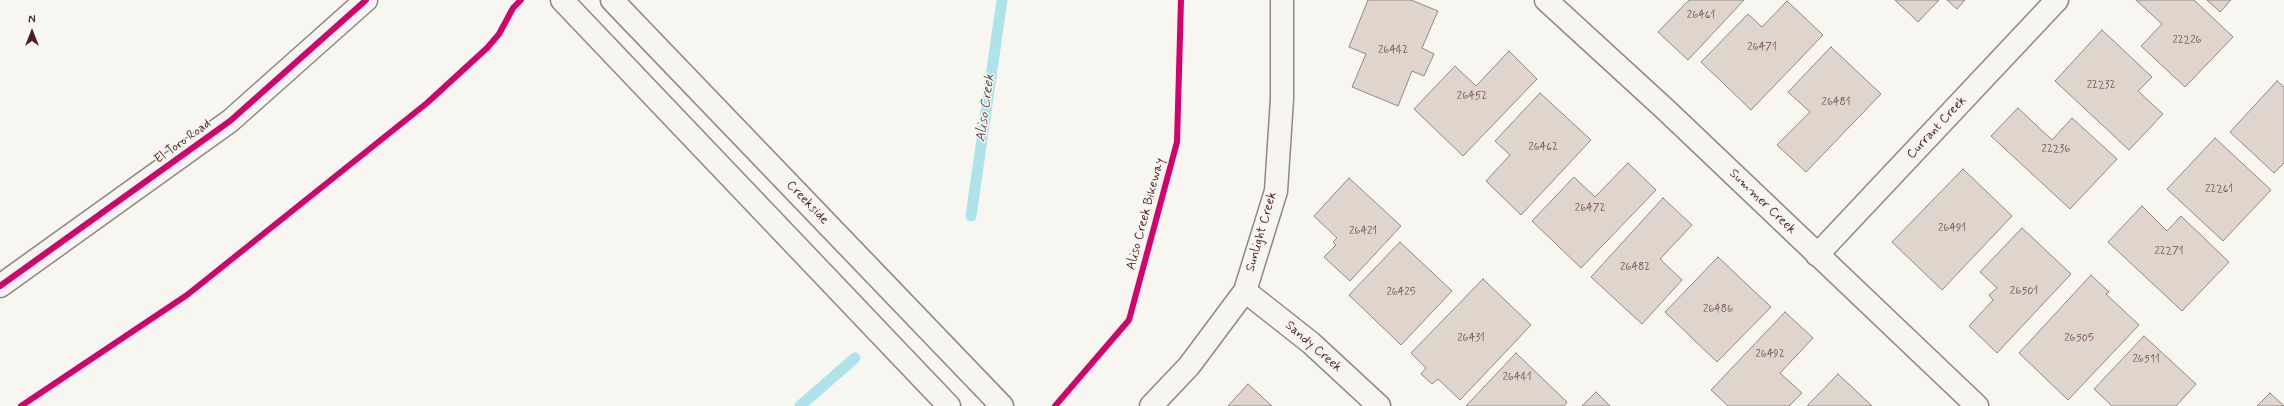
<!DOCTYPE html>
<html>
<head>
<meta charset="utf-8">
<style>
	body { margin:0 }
	#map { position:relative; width:2284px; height:406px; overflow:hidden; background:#f8f6f0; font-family:Mynerve,sans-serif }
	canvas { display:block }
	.north { position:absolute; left:12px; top:12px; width:40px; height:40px; -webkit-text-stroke:3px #fbf7ec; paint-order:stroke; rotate:0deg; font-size:11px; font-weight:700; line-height:16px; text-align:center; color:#4a1f2b }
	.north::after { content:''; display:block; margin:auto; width:14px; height:18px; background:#4a1f2b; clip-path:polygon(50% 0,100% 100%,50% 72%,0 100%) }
</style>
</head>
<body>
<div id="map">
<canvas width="2284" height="406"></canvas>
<div class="north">N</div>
</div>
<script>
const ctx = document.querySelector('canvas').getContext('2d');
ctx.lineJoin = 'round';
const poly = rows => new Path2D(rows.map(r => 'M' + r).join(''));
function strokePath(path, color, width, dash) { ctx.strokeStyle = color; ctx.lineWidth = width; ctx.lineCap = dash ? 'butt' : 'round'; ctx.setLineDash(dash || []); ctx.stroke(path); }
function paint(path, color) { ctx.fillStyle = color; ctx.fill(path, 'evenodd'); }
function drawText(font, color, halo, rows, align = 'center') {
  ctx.font = font + ' Mynerve,sans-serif'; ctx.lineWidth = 3; ctx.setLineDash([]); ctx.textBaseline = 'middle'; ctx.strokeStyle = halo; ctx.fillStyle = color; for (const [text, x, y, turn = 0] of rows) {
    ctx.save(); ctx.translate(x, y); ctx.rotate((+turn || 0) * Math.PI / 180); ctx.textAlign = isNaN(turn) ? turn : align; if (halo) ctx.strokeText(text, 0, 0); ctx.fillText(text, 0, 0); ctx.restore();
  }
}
strokePath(poly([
	[971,216,1002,0],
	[800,406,855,358]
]), '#ade4ec', 11);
const building = poly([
	[1368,0,1411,0,1438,11,1422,48,1434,54,1424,76,1412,71,1398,106,1352,87,1366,54,1349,47,1368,0],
	[1689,0,1744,0,1688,60,1658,32,1689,0],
	[1895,0,1939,0,1918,22,1895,0],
	[1947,0,1965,0,1957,9,1947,0],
	[2136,0,2194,0,2233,37,2185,87,2141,46,2162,24,2136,0],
	[2207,0,2231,0,2220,12,2207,0],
	[1787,1,1823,35,1751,110,1701,62,1748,14,1762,27,1787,1],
	[2102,30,2152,77,2138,91,2163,114,2129,150,2055,81,2102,30],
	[1831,47,1881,94,1806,172,1777,145,1810,112,1788,92,1831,47],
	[1509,51,1537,79,1463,156,1414,109,1455,66,1476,86,1509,51],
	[2277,81,2284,87,2284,163,2274,173,2230,132,2277,81],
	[1540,93,1591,140,1521,215,1486,181,1510,155,1495,141,1540,93],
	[2018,108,2052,140,2072,118,2117,159,2070,209,1991,136,2018,108],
	[2215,138,2271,190,2223,241,2167,189,2215,138],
	[1628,163,1656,190,1581,268,1532,221,1574,177,1595,197,1628,163],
	[1963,169,2012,216,1942,290,1892,242,1963,169],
	[1349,178,1401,226,1350,281,1324,257,1336,245,1333,242,1337,238,1314,216,1349,178],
	[1663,198,1692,225,1660,259,1682,280,1642,324,1591,277,1663,198],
	[2142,206,2167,231,2181,216,2229,262,2182,311,2108,242,2142,206],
	[2022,228,2071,274,1997,353,1969,326,1993,300,1989,295,1997,288,1980,272,2022,228],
	[1400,242,1452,291,1401,345,1349,295,1400,242],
	[1718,257,1771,307,1717,362,1665,312,1718,257],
	[2091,275,2109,292,2106,294,2139,325,2068,400,2019,353,2091,275],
	[1483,279,1531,325,1460,400,1438,379,1432,384,1421,374,1426,368,1411,353,1483,279],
	[1785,312,1813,338,1780,373,1802,393,1789,406,1728,406,1711,390,1785,312],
	[2144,336,2196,384,2176,406,2112,406,2094,389,2144,336],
	[1516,353,1567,402,1564,406,1466,406,1516,353],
	[1838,374,1872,406,1807,406,1838,374],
	[1248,384,1272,406,1228,406,1248,384],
	[1596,392,1610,406,1582,406,1596,392],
	[2270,393,2284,406,2257,406,2270,393]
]);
paint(building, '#dfd5cc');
strokePath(building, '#918787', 1);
const minor = poly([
	[562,0,949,406],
	[612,0,1002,406],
	[1546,0,1666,110,1977,406],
	[1817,255,2057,0],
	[1245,291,1311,343,1379,406],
	[1151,406,1189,366,1245,291,1276,191,1282,99,1282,0]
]);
const major = poly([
	[0,286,230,121,366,0]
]);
strokePath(minor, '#918787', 25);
strokePath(major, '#918787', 25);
strokePath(minor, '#f6f5f1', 22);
strokePath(major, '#f6f5f1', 22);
strokePath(poly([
	[0,286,230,121,366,0],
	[21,406,187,295,427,103,487,48,499,34,513,8,521,0],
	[1055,406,1129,320,1177,142,1181,0]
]), '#d6006c', 6);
drawText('11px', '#6f4c53', null, [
	["26461",1701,16],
	["22226",2187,41],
	["26471",1762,48],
	["26442",1393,51],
	["22232",2101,86],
	["26452",1472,97],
	["26481",1836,103],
	["26462",1543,148],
	["22236",2056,150],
	["22261",2219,190],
	["26472",1590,209],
	["26491",1952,229],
	["26421",1363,232],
	["22271",2169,252],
	["26482",1635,268],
	["26501",2024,292],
	["26425",1401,293],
	["26486",1718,310],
	["26431",1471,339],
	["26505",2079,339],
	["26492",1770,355],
	["26511",2146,360],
	["26441",1517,378]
]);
drawText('13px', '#4a1f2b', '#fbf7ec', [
	["Currant Creek",1937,128,-47],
	["El Toro Road",183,142,-36],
	["Summer Creek",1762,202,44],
	["Creekside",807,203,46],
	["Aliso Creek Bikeway",1146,214,-75],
	["Sunlight Creek",1262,232,-74],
	["Sandy Creek",1313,347,41]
]);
drawText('italic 14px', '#5b4e5b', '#fbf7ec', [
	["Aliso Creek",986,108,-82]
]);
</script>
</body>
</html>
